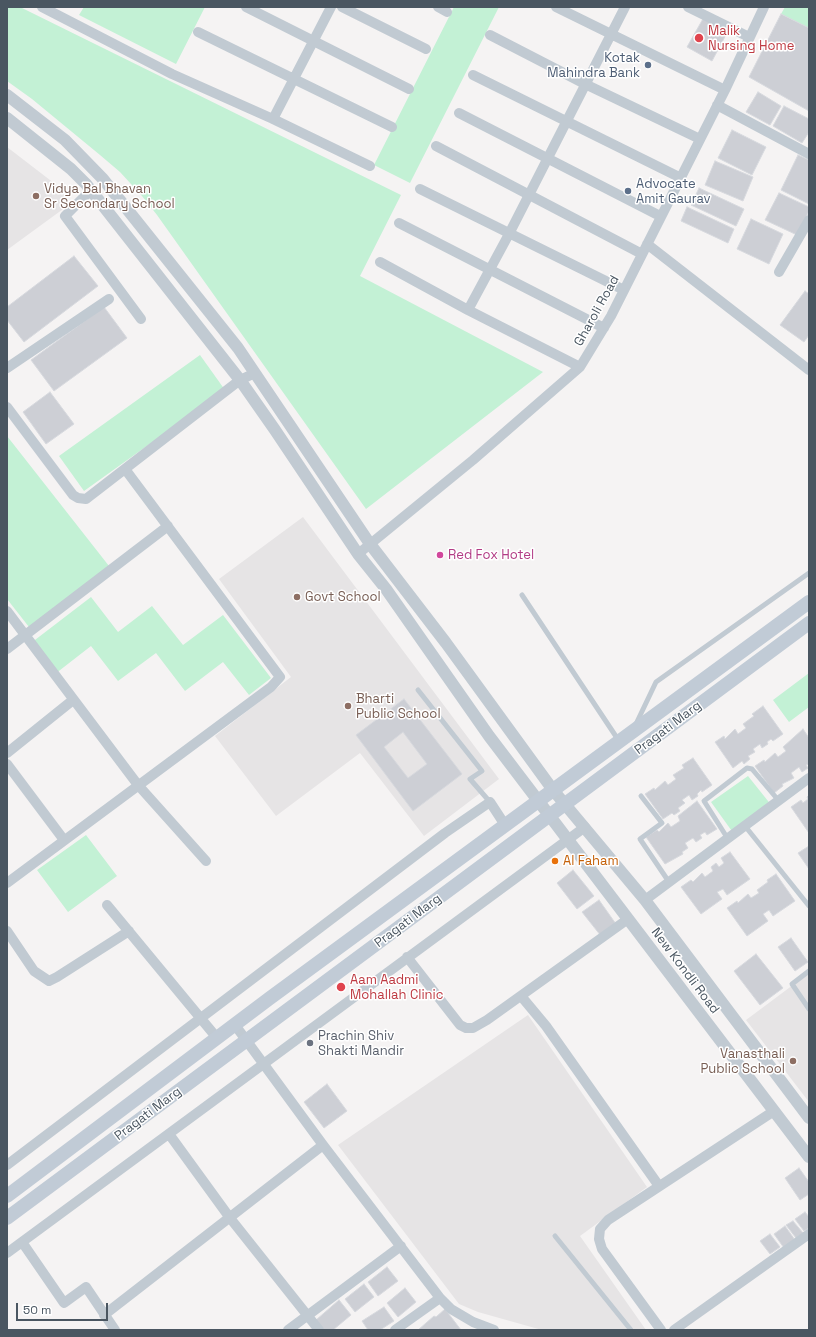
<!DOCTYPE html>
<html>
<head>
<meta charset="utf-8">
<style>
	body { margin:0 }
	#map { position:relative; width:816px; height:1337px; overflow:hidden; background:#f5f3f3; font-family:"Space Grotesk",sans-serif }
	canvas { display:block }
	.frame { position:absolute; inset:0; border:8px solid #4a5661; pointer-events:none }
	.scale { position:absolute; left:16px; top:1303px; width:92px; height:18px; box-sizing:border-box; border:2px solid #4a5661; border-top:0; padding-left:5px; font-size:12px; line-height:14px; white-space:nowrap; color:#4a5661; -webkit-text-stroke:3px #fff; paint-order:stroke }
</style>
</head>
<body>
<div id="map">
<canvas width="816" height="1337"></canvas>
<div class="frame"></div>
<div class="scale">50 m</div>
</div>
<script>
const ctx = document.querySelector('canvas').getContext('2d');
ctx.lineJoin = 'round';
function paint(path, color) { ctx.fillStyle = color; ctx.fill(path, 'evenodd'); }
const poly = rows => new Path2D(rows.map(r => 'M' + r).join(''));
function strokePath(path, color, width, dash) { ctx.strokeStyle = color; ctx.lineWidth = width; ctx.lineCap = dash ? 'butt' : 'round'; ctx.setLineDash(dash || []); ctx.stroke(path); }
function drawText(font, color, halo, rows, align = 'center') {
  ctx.font = font + ' "Space Grotesk",sans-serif'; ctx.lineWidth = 3; ctx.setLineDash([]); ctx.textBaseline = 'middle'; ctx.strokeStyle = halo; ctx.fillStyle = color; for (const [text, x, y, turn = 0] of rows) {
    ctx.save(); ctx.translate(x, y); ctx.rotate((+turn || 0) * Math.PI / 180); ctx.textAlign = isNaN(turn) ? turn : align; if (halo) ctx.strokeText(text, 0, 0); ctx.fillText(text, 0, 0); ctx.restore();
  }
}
paint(poly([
	[7,147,59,187,70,204,7,250],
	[303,517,499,779,424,836,360,753,276,816,215,736,291,677,219,579],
	[809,973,809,1102,746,1020],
	[528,1015,647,1187,580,1236,646,1330,542,1330,478,1312,459,1304,338,1145]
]), '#e6e4e5');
paint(poly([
	[7,7,20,7,401,195,360,276,543,372,366,509,157,215,142,196,120,172,100,155,32,99,7,81],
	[84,7,205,7,176,64,79,15],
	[454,7,499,7,410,183,374,165],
	[785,7,809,7,809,28,781,14],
	[200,355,225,390,84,491,59,456],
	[7,436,109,566,29,627,7,599],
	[91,597,118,632,152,606,183,645,223,615,271,678,249,695,223,662,185,691,156,653,118,681,91,646,55,674,31,643],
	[809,673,809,707,789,722,773,700],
	[748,776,772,806,734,834,711,802],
	[86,835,117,876,68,912,37,870]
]), '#c3f1d5');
const building = poly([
	[781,14,809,28,809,111,749,77,781,14],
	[704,17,728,31,712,61,687,47,704,17],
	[758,92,781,106,770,125,746,112,758,92],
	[784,106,809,119,809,132,802,143,773,126,784,106],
	[732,130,766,147,752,175,718,158,732,130],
	[798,155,809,160,809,204,781,190,798,155],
	[715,161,753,177,743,201,705,185,715,161],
	[699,188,744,209,736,226,691,205,699,188],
	[779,193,809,207,809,211,797,235,765,220,779,193],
	[687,207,734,229,728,243,681,221,687,207],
	[751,219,783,234,769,264,737,249,751,219],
	[74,256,98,286,24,342,7,320,7,307,74,256],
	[805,291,809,294,809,335,804,342,780,325,805,291],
	[104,307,127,338,54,391,31,360,104,307],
	[50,392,74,424,46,444,23,412,50,392],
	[404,699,462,774,413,811,356,735,404,699],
	[403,732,427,764,408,778,384,747,403,732],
	[763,706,783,734,773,741,771,739,767,742,768,744,762,748,760,744,753,749,755,752,748,756,750,759,744,764,742,761,733,768,715,742,724,736,725,739,735,729,738,734,746,728,743,724,754,716,752,714,763,706],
	[803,729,809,738,809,764,806,765,808,768,802,772,799,767,791,773,794,778,782,784,783,786,774,793,755,766,764,760,765,762,775,753,778,757,786,751,783,747,803,729],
	[693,758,712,785,702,792,701,790,697,794,698,796,692,800,689,795,682,800,685,803,678,808,680,811,674,815,672,813,663,819,645,794,654,788,655,790,665,781,668,785,676,779,673,775,684,768,682,765,693,758],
	[809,795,809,833,791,807,801,800,803,803,808,799,807,797,809,795],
	[697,801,717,829,707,835,705,832,700,835,702,838,696,842,693,838,685,843,688,848,682,852,683,854,665,864,646,837,657,830,659,832,668,823,671,827,680,821,678,816,697,801],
	[809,846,809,869,798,853,809,846],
	[730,852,750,879,727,895,723,889,717,892,722,899,701,914,681,887,691,880,693,882,702,873,705,877,713,871,711,867,716,863,719,867,724,863,721,858,730,852],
	[573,870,594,896,577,909,557,883,573,870],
	[776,874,795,901,773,916,769,910,763,914,768,921,747,936,727,908,737,901,738,903,748,894,751,898,759,893,757,890,768,882,767,880,776,874],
	[599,900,616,924,601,936,582,912,599,900],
	[791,938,808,962,795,971,778,947,791,938],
	[756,954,783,988,760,1005,734,971,756,954],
	[327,1084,347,1111,324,1128,304,1102,327,1084],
	[799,1168,809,1182,809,1194,800,1200,785,1178,799,1168],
	[805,1212,809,1217,809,1228,804,1231,795,1219,805,1212],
	[793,1221,803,1233,796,1238,786,1225,793,1221],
	[785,1226,795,1240,784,1248,774,1234,785,1226],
	[770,1234,780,1247,770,1254,760,1241,770,1234],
	[387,1267,398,1281,378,1296,368,1282,387,1267],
	[364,1284,374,1297,355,1312,345,1299,364,1284],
	[405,1288,416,1302,398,1317,387,1303,405,1288],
	[339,1300,351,1315,333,1330,324,1330,316,1320,339,1300],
	[384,1307,394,1321,380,1330,368,1330,362,1321,384,1307],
	[445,1309,461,1330,418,1330,434,1316,436,1317,445,1309]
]);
paint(building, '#cdcfd5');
strokePath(building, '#d7d9de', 1);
strokePath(poly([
	[522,595,619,741],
	[418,690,482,771,470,779,490,802],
	[636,724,656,682,809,573],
	[641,796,662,823,640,839,669,882],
	[745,826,809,906],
	[728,839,704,801,747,768,752,769,779,801],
	[809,971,792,984,809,1009],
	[555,1236,631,1330]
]), '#c1cad2', 5);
strokePath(poly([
	[42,7,172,74,273,119,370,166],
	[246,7,409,89],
	[342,7,426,49],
	[438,7,447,12],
	[556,7,725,90],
	[688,7,749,37],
	[198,32,392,127],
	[490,35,585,84,700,139],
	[473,75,679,177],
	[717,105,809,154],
	[459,113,660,216],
	[273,119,331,7],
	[436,146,642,254],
	[420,189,624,290],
	[91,190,65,216,141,319],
	[399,223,604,328],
	[647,244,809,370],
	[380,262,468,310,580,367],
	[779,272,809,220],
	[468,310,509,234,625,7],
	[7,368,109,299],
	[7,407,73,495,78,498,86,499,240,380,255,373],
	[358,554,473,460,580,367,611,316,725,90,764,7],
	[7,611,138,785,206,861],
	[7,649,168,526],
	[7,753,73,700],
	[7,764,64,840],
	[7,883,271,687,280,677,125,469],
	[645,900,809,778],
	[107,905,217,1038],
	[7,931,34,971,49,981,57,977,129,931],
	[407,957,460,1025,466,1028,473,1028,487,1020,628,919],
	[521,996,546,1026,659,1186],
	[235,1025,323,1145,440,1298,451,1309,473,1322,494,1330],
	[169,1134,230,1218,319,1330],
	[7,1165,445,833,490,802,505,825],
	[22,1242,64,1303,86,1287,115,1330],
	[7,1253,585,827],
	[104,1315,323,1145],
	[288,1330,401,1246],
	[395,1330,440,1298],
	[661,1330,602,1249,599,1239,600,1229,608,1220,774,1111],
	[674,1330,809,1234]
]), '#c1cad2', 10);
strokePath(poly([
	[7,95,65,140,103,179,238,348,370,544,446,643,553,790,645,900,809,1118],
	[7,118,71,169,86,184,240,380,275,430,358,554,386,589,489,736,809,1157]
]), '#c1cad2', 12);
strokePath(poly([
	[7,1196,270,998,809,602],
	[7,1218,809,623]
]), '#c1cbd6', 14);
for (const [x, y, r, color] of [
	[699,38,5,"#e0444e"],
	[648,65,4,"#5c6f8a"],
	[628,191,4,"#5c6f8a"],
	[36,196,4,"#8d6e63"],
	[440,555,4,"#d1479c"],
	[297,597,4,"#8d6e63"],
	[348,706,4,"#8d6e63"],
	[555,861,4,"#e8710a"],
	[341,987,5,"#e0444e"],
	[310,1043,4,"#6b7280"],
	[793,1061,4,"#8d6e63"]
]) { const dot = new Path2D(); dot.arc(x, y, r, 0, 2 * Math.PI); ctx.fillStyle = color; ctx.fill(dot); strokePath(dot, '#fff', 1.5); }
drawText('13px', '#be3a42', '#fff', [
	["Malik",708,31],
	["Nursing Home",708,46],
	["Aam Aadmi",350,980],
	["Mohallah Clinic",350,995]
], 'left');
drawText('13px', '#4e5e75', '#fff', [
	["Kotak",640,58],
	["Mahindra Bank",640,73],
	["Advocate",636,184,"left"],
	["Amit Gaurav",636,199,"left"]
], 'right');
drawText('13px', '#785e54', '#fff', [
	["Vidya Bal Bhavan",44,189],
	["Sr Secondary School",44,204],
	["Govt School",305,597],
	["Bharti",356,699],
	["Public School",356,714],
	["Vanasthali",785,1054,"right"],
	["Public School",785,1069,"right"]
], 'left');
drawText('13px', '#4a5661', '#fff', [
	["Gharoli Road",597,311,-61],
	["Pragati Marg",668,728,-37],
	["Pragati Marg",408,921,-37],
	["New Kondli Road",685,971,53],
	["Pragati Marg",148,1114,-37]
]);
drawText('13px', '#b23c85', '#fff', [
	["Red Fox Hotel",448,555]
], 'left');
drawText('13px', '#c56008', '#fff', [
	["Al Faham",563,861]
], 'left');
drawText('13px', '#5b616d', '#fff', [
	["Prachin Shiv",318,1036],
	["Shakti Mandir",318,1051]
], 'left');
</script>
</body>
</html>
